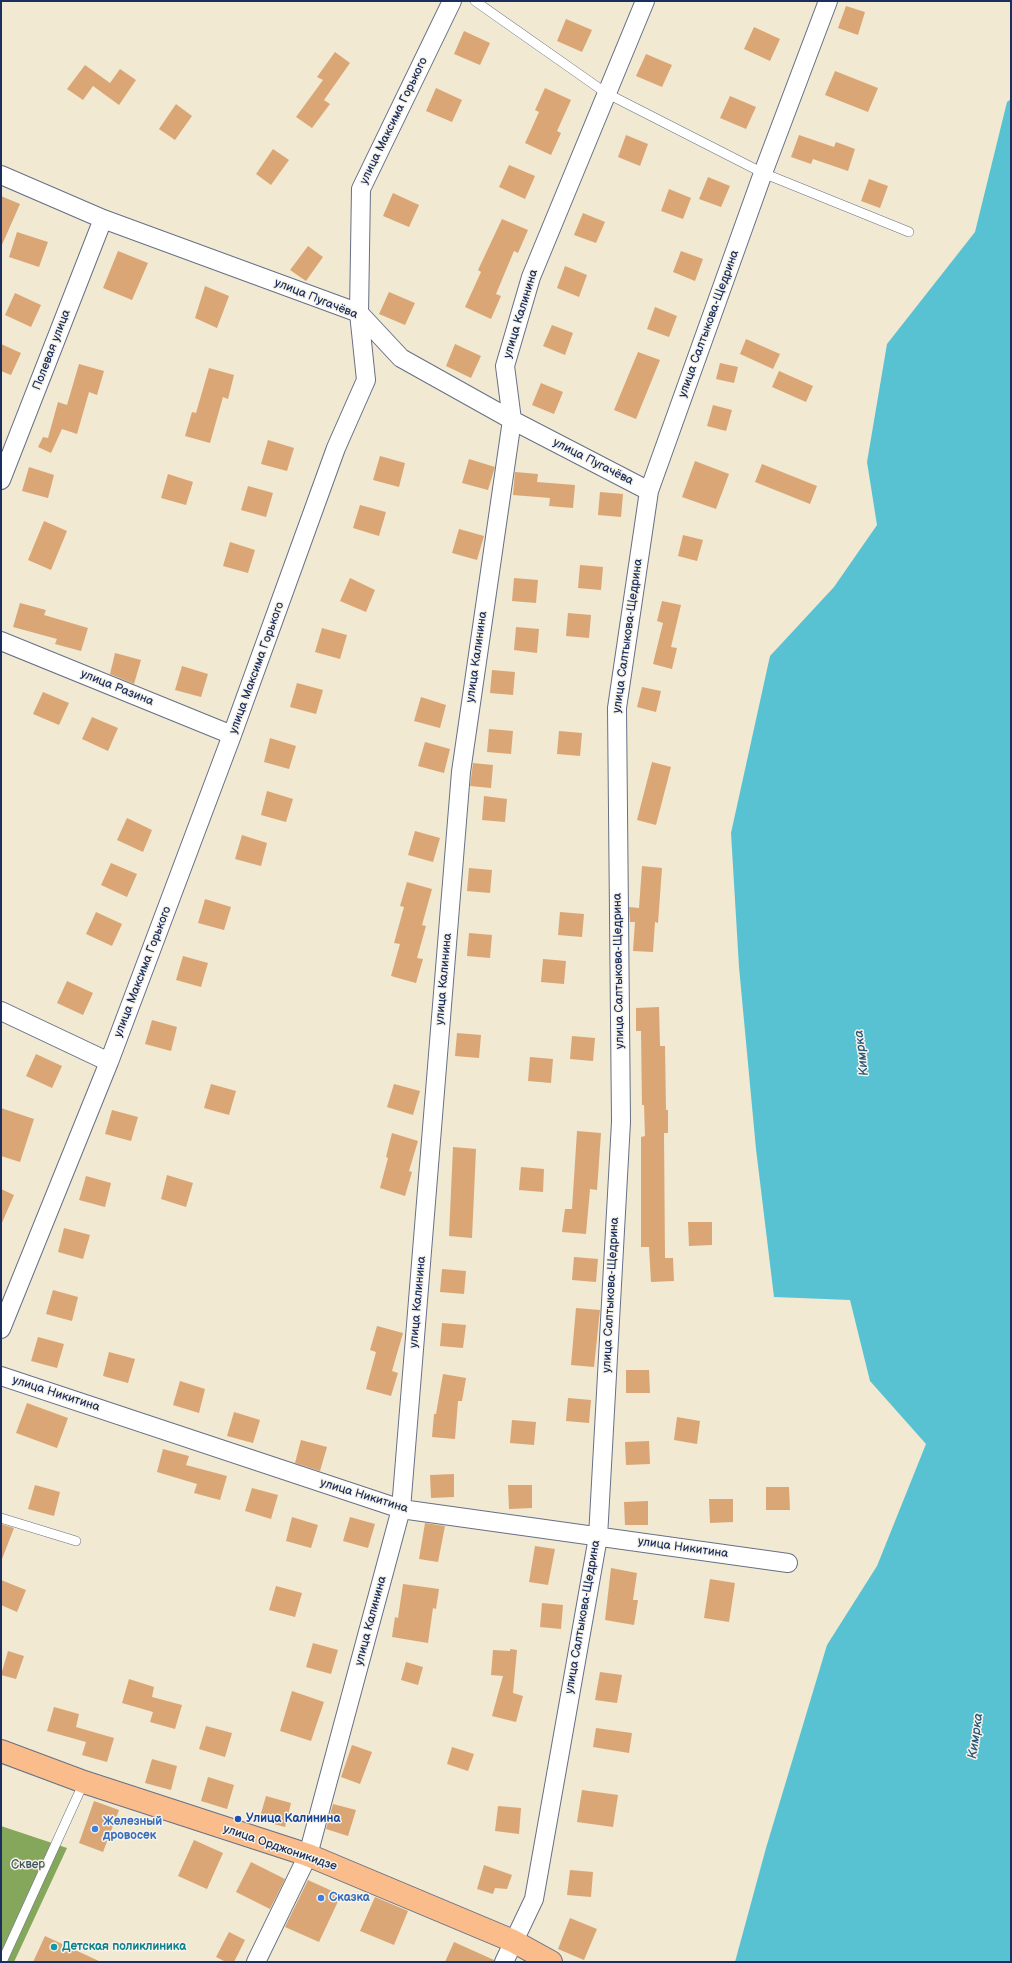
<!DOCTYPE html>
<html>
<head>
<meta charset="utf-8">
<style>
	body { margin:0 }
	#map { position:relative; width:1012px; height:1963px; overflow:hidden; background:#f1e9d1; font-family:"Balsamiq Sans",sans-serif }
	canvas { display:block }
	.frame { position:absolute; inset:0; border:2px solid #1b2f5e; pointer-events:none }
</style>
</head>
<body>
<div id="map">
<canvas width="1012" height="1963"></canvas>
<div class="frame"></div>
</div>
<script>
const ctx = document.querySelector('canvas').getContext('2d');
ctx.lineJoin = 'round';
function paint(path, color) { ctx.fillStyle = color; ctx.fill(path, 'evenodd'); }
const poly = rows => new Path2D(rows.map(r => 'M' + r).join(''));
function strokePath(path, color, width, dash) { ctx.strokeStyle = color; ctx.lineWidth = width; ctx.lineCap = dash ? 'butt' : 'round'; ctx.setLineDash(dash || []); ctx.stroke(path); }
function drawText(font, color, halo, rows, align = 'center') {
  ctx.font = font + ' "Balsamiq Sans",sans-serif'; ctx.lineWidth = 3; ctx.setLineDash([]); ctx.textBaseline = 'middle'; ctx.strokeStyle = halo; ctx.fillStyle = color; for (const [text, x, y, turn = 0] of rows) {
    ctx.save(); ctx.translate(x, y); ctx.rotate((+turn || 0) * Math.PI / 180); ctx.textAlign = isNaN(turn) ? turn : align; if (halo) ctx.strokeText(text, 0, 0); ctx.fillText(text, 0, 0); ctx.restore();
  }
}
paint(poly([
	[1,1826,67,1848,14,1962,1,1962]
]), '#85a75c');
paint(poly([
	[1011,99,1011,1962,735,1962,766,1848,827,1645,877,1566,926,1444,870,1381,850,1300,774,1297,756,1149,739,967,731,833,770,656,834,587,877,525,867,462,887,344,975,232,1007,102]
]), '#58c2d3');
paint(poly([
	[846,6,865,12,858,35,838,28],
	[566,19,592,30,582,52,557,41],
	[754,27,780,39,770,61,744,49],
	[464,31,490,43,480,65,454,54],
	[335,52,350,63,324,100,330,104,312,128,296,117,323,80,317,77],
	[646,54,672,65,662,87,636,76],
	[85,65,110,83,120,69,136,80,119,105,93,86,83,100,67,89],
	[835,71,878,88,868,112,825,95],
	[436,88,462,100,452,122,426,111],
	[545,88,571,100,557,131,561,133,551,155,525,143,539,112,535,110],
	[730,96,756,107,746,129,720,118],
	[176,104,192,116,175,140,159,129],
	[626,135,648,144,640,166,618,157],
	[799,135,834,147,836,142,855,149,848,171,813,159,811,164,791,157],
	[273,149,289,160,271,185,256,174],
	[509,165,535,176,525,199,499,187],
	[708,177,730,186,721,207,699,199],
	[869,179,888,186,880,208,861,201],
	[669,189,691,198,683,219,661,211],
	[393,193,419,205,409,227,383,216],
	[1,196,20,204,1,247],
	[583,213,605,222,596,243,574,235],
	[502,219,528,230,518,253,514,251,496,294,501,296,491,319,465,307,481,272,478,270],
	[17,232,48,242,39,267,9,257],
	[308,246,323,257,306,281,290,270],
	[118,251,148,263,132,300,103,288],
	[681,251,703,259,695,281,673,272],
	[565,266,587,275,579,297,557,288],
	[205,286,229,296,217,328,195,318],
	[389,292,415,303,405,325,379,314],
	[15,293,41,305,31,327,5,315],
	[655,307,677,316,669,337,647,329],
	[552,325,573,333,565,355,543,346],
	[746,339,780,354,773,369,740,354],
	[1,344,21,353,11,375,1,371],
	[455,344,481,356,471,378,446,366],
	[638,352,660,360,636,419,614,410],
	[720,363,738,367,734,383,716,379],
	[79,364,104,371,97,395,89,392,77,434,62,429,51,453,38,447,43,437,48,438,58,402,67,405],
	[209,368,234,375,228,399,223,397,210,443,185,436,192,412,196,413],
	[779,371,813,386,806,402,772,387],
	[541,383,563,392,554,414,532,405],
	[713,405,732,410,726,431,707,426],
	[268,440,294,448,287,471,261,464],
	[380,456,405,463,399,487,373,480],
	[469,459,495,467,488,490,462,483],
	[695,461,729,474,716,509,682,497],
	[762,464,817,486,810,504,755,482],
	[29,467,54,475,48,498,22,491],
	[515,472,538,474,537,482,575,485,573,508,549,506,550,498,513,495],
	[168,474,193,482,186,505,161,498],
	[248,486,273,493,266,517,241,510],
	[600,492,623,494,621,517,598,515],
	[360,505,386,512,379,536,353,528],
	[44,521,67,531,51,570,28,560],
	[459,529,484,536,477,560,452,553],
	[683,535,703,540,697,561,678,556],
	[230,542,255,550,248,573,223,566],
	[580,565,603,567,601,590,578,588],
	[350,578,375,590,366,612,340,601],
	[514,578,538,580,536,603,512,601],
	[662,601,681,605,671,647,677,648,672,669,653,664,663,623,657,621],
	[20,603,46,610,44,615,88,628,81,651,55,644,57,639,13,627],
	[568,613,591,615,589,638,566,636],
	[516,627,539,629,537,653,514,650],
	[322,628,347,635,340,659,315,652],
	[115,653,141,660,134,684,110,674],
	[182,666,208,674,201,697,175,690],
	[492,670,515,672,513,695,490,693],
	[297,683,323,690,316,714,290,707],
	[642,687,661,691,656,712,637,707],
	[43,692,69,703,59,725,33,714],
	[421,697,446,705,440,728,414,721],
	[92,717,118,728,108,751,82,739],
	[489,729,513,731,511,754,487,752],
	[559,731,582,733,580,756,557,754],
	[270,738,296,746,289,769,264,762],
	[425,742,450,749,444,773,418,766],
	[652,762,671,767,656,825,637,820],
	[473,763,493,765,491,788,470,786],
	[267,791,293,799,286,822,261,815],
	[484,796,507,799,505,822,482,820],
	[127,818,152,830,143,852,117,840],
	[415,831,440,838,433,862,408,855],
	[242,835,267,843,261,866,235,859],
	[111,863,137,874,127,897,101,885],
	[642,866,662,868,658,923,655,922,653,952,633,951,635,922,630,922,629,907,639,908],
	[469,868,492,870,490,893,467,891],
	[407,882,432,889,422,925,426,926,417,958,423,959,416,983,391,976,400,944,394,943,404,907,400,906],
	[205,899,231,907,224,930,198,923],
	[96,912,122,924,112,946,86,934],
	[560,912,584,914,582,937,558,935],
	[469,933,492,935,490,958,467,956],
	[183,956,208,963,201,987,176,980],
	[543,959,566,961,564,984,541,982],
	[67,981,93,993,83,1015,57,1003],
	[659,1007,660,1046,665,1046,666,1110,668,1110,668,1133,664,1133,665,1258,673,1258,674,1281,651,1282,649,1247,641,1247,641,1137,645,1136,644,1105,642,1105,641,1031,636,1031,636,1008],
	[152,1020,177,1027,171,1051,145,1044],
	[457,1033,481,1035,479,1058,455,1056],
	[572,1036,595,1038,593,1061,570,1059],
	[36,1054,62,1066,52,1088,26,1076],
	[530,1057,553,1059,551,1083,528,1081],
	[211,1084,236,1091,229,1115,204,1108],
	[394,1084,420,1091,413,1115,387,1107],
	[1,1108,34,1119,20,1162,1,1156],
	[112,1110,138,1117,131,1141,105,1134],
	[577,1131,601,1133,597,1190,590,1189,586,1234,562,1232,565,1209,572,1209],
	[392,1133,418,1141,409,1171,412,1172,405,1196,380,1188,388,1158,386,1157],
	[453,1147,476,1149,472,1238,449,1236],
	[521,1167,544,1169,543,1192,519,1190],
	[167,1175,193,1183,186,1207,161,1199],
	[86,1176,111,1183,105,1207,79,1200],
	[1,1189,14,1195,1,1225],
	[688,1222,712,1222,712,1245,689,1246],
	[64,1228,90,1235,83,1259,58,1252],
	[574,1257,598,1259,596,1282,572,1280],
	[442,1269,466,1271,464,1294,440,1292],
	[53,1290,78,1297,72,1321,46,1314],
	[576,1308,600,1310,594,1367,571,1365],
	[442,1323,466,1325,463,1348,440,1346],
	[377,1326,403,1333,392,1371,398,1373,391,1396,366,1389,376,1352,370,1350],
	[38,1337,64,1344,57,1368,31,1361],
	[109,1352,135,1359,128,1383,103,1376],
	[626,1370,649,1370,650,1393,626,1393],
	[443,1374,466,1378,462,1401,458,1401,455,1439,432,1437,434,1414,436,1414],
	[180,1381,205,1389,199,1413,173,1405],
	[568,1398,591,1400,589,1423,566,1421],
	[27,1403,68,1418,57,1448,16,1433],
	[234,1412,260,1420,253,1443,227,1436],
	[677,1417,700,1421,697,1444,674,1440],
	[512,1420,536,1422,534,1445,510,1443],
	[301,1440,327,1447,320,1471,295,1463],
	[649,1441,650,1464,626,1465,625,1442],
	[163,1449,189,1456,186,1465,227,1476,220,1500,194,1493,197,1484,157,1472],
	[454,1474,454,1497,431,1498,430,1475],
	[35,1485,60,1492,54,1516,28,1509],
	[508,1485,532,1485,532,1508,509,1509],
	[766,1487,789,1487,790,1510,766,1510],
	[252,1488,278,1495,271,1519,245,1511],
	[709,1499,733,1499,733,1522,710,1523],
	[648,1501,648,1525,625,1525,624,1502],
	[292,1517,318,1525,311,1548,286,1541],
	[350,1517,375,1524,368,1548,343,1541],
	[425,1523,445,1526,438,1562,419,1559],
	[1,1524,14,1528,2,1559,1,1559],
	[535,1546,555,1549,548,1585,529,1582],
	[611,1568,637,1573,633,1600,638,1600,634,1625,605,1620],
	[710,1579,735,1583,729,1622,704,1618],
	[1,1580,26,1590,17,1612,1,1605],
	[403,1584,439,1589,436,1609,433,1608,428,1643,392,1637,395,1617,398,1618],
	[276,1586,302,1593,295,1617,269,1610],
	[542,1603,563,1605,561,1629,540,1627],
	[313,1643,338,1650,331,1674,306,1667],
	[510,1649,517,1650,513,1693,523,1696,516,1722,492,1716,503,1676,491,1675,493,1650,510,1651],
	[8,1651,24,1656,16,1679,1,1675],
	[406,1662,423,1667,418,1685,401,1680],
	[600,1672,622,1675,617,1703,595,1700],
	[129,1679,154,1687,152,1697,182,1705,175,1729,150,1722,153,1712,122,1703],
	[292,1691,324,1702,311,1741,280,1731],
	[54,1707,79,1714,76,1727,114,1738,107,1762,82,1755,86,1742,47,1731],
	[206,1726,232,1733,225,1757,199,1749],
	[596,1728,632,1733,629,1753,593,1747],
	[352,1745,372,1752,360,1784,341,1777],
	[452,1747,474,1754,468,1771,447,1764],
	[152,1759,177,1766,171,1790,145,1783],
	[208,1777,234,1785,227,1809,201,1801],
	[582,1790,618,1795,613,1827,577,1822],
	[266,1796,291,1803,285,1827,259,1820],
	[94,1801,119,1810,103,1852,79,1843],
	[333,1804,356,1810,348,1836,326,1829],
	[498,1806,521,1808,519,1834,495,1831],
	[194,1840,223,1853,207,1889,178,1876],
	[251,1862,285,1879,270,1909,236,1892],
	[484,1865,512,1875,507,1889,495,1888,493,1894,477,1889],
	[570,1870,593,1872,591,1897,567,1895],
	[308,1880,341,1895,319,1942,285,1927],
	[375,1897,408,1911,394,1945,360,1931],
	[570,1918,597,1929,584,1960,558,1949],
	[229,1932,245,1940,234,1962,226,1962,216,1957],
	[45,1936,101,1962,33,1962],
	[454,1942,494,1960,494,1962,445,1962]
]), '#dba675');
const service = poly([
	[475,1,606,93,763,173,909,232],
	[1,1518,76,1541],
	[2,1962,84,1782]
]);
const minor = poly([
	[1,175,103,219,359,313,401,358,512,420,649,491],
	[1,480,103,219],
	[1,641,232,735],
	[1,1011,109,1062],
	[1,1329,109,1062,232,735,336,448,366,380,359,313,361,189,452,1],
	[1,1376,401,1509,788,1563],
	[256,1962,308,1855,401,1509,461,772,512,420,505,366,531,277,645,1],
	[504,1962,534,1899,598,1537,621,1122,617,708,649,491,763,173,828,1]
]);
const primary = poly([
	[1,1751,84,1782,308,1855,513,1941,551,1962]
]);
strokePath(service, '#667086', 10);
strokePath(minor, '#667086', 20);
strokePath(primary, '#667086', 24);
strokePath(service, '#fff', 9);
strokePath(minor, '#fff', 18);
strokePath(primary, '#f9bc8a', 22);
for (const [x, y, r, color] of [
	[238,1819,4,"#1a4fb4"],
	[95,1829,4,"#3f7fe0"],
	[321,1898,4,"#3f7fe0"],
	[54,1947,4,"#0f9aa8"]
]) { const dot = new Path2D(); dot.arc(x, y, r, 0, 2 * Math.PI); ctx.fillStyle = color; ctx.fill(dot); strokePath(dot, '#f7f3e8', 1.5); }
drawText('12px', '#1b2f5e', '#f7f3e8', [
	["улица Максима Горького",394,121,-64],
	["улица Пугачёва",316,299,22],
	["улица Калинина",521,314,-73],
	["улица Салтыкова-Щедрина",709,324,-70],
	["Полевая улица",52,350,-69],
	["улица Пугачёва",593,462,27],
	["улица Салтыкова-Щедрина",628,636,-82],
	["улица Калинина",477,657,-82],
	["улица Максима Горького",257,668,-70],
	["улица Разина",117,688,22],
	["улица Салтыкова-Щедрина",619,971,-91],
	["улица Максима Горького",143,972,-69],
	["улица Калинина",444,979,-85],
	["улица Салтыкова-Щедрина",611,1295,-87],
	["улица Калинина",418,1302,-85],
	["улица Никитина",56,1394,18],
	["улица Никитина",364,1496,17],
	["улица Никитина",683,1548,8],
	["улица Салтыкова-Щедрина",583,1617,-80],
	["улица Калинина",371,1621,-75],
	["улица Орджоникидзе",280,1848,19]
]);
drawText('bold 12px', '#164399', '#f7f3e8', [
	["Улица Калинина",246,1819]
], 'left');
drawText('bold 12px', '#366cbe', '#f7f3e8', [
	["Железный",103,1822],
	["дровосек",103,1836],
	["Сказка",329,1898]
], 'left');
drawText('12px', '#3e5460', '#f7f3e8', [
	["Сквер",28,1865]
]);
drawText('bold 12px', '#0d838f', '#f7f3e8', [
	["Детская поликлиника",62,1947]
], 'left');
drawText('italic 13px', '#2a547b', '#f7f3e8', [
	["Кимрка",862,1053,-97],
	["Кимрка",976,1736,-82]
]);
</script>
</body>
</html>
